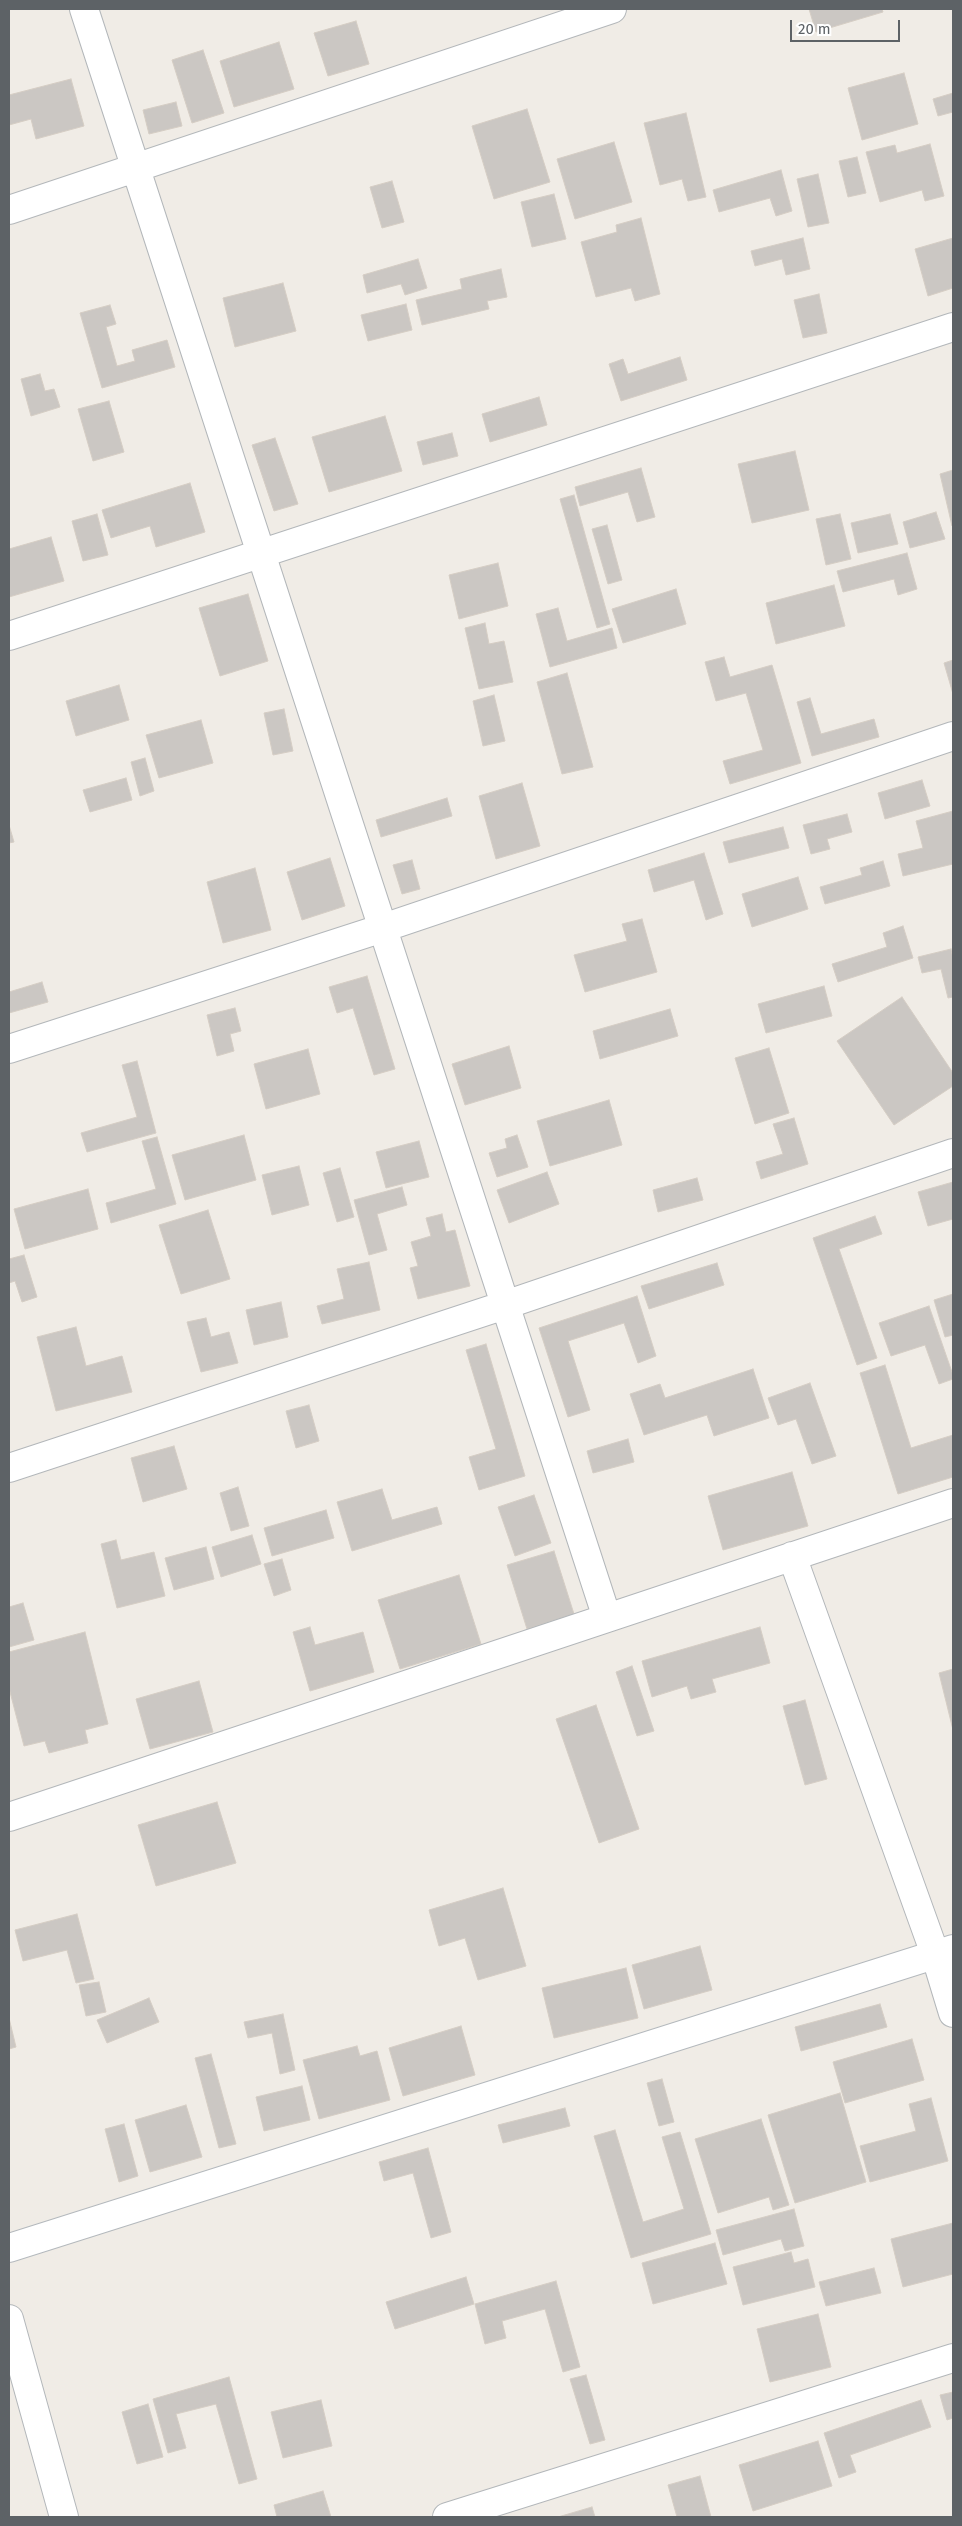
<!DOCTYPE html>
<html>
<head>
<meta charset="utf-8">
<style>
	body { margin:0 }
	#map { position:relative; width:962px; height:2526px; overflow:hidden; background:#f0ece6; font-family:"Fira Sans",sans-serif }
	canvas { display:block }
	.frame { position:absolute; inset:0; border:10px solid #5d6266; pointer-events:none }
	.scale { position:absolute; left:790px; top:20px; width:110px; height:22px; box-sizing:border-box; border:2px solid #5d6266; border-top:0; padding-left:6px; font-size:15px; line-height:18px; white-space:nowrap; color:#5d6266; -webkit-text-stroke:4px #fff; paint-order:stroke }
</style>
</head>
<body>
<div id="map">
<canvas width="962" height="2526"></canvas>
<div class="frame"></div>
<div class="scale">20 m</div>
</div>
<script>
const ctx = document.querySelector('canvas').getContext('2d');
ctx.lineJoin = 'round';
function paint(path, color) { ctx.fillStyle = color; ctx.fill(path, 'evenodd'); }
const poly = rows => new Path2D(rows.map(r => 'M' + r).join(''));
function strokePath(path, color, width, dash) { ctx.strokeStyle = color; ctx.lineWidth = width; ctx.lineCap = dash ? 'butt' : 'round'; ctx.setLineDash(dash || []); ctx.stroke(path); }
const building = poly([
	[809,9,882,9,883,12,816,32,809,9],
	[356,21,369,64,328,76,314,33,356,21],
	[279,42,294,89,234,107,220,61,279,42],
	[203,50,224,113,192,123,172,60,203,50],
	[904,73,918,124,862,140,848,88,904,73],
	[71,79,84,126,36,139,31,119,9,125,9,95,71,79],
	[953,93,953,112,938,116,933,99,953,93],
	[176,102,182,126,149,134,143,110,176,102],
	[527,109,550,182,494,199,472,126,527,109],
	[686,113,706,197,688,201,682,179,660,185,644,123,686,113],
	[614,142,632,202,575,219,557,159,614,142],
	[930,144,944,196,925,201,922,190,880,202,866,152,895,145,897,153,930,144],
	[857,157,866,193,848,197,839,161,857,157],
	[781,170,792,211,776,216,770,198,719,212,713,190,781,170],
	[818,174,829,223,808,227,797,179,818,174],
	[392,181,404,222,382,228,370,187,392,181],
	[554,194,566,239,532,247,521,202,554,194],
	[641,218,660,294,635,301,631,288,596,297,581,242,617,232,616,225,641,218],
	[803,238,810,269,786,275,782,259,755,266,751,251,803,238],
	[953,238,953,288,928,296,915,249,953,238],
	[418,259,427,288,405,295,401,284,367,293,363,275,418,259],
	[501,269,507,297,487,301,489,309,422,325,416,300,462,289,460,279,501,269],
	[283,283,296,331,235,347,223,298,283,283],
	[819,294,827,333,803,338,794,300,819,294],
	[406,304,412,330,368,341,361,315,406,304],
	[110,305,116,324,106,327,117,366,135,361,132,350,167,340,175,367,102,388,80,313,110,305],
	[680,357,687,380,621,401,609,364,623,359,628,374,680,357],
	[40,374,45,391,54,389,60,407,31,416,21,379,40,374],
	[539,397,547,425,490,442,482,414,539,397],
	[109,401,124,452,93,461,78,409,109,401],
	[385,416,402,471,329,492,312,437,385,416],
	[452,433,458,456,423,465,417,442,452,433],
	[275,438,298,504,274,511,252,445,275,438],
	[795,451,809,510,752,523,738,464,795,451],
	[641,468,655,517,637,522,628,492,580,506,575,487,641,468],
	[953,470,953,525,952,526,940,474,953,470],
	[190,483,205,532,156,547,150,526,111,538,102,510,190,483],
	[574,495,610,624,597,628,560,499,574,495],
	[936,512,945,539,910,548,903,522,936,512],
	[97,514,108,555,83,561,72,521,97,514],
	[840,514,851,559,826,565,816,519,840,514],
	[890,514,898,544,858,553,851,523,890,514],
	[607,525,622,580,608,584,592,529,607,525],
	[51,537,64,581,9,597,9,549,51,537],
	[907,553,917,589,898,595,894,579,843,592,837,571,907,553],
	[498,563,508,606,459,619,449,575,498,563],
	[834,585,845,626,776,644,766,603,834,585],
	[676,589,686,624,623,643,612,609,676,589],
	[248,594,268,661,220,676,199,608,248,594],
	[558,608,567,641,612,628,617,648,550,667,536,614,558,608],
	[485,623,489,644,504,641,513,682,479,689,465,628,485,623],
	[724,657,730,677,772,665,801,763,730,784,723,761,763,750,746,693,716,701,705,662,724,657],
	[953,660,953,694,944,663,953,660],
	[567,673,593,767,562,774,537,682,567,673],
	[119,685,129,720,76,736,66,701,119,685],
	[494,695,505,741,483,746,473,701,494,695],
	[810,698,821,734,874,719,879,737,812,756,797,702,810,698],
	[284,709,293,751,273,755,264,713,284,709],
	[201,720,213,763,159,778,146,735,201,720],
	[145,758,154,791,140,796,131,762,145,758],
	[126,778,132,800,90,812,83,790,126,778],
	[922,780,930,806,885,819,878,793,922,780],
	[522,783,540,846,496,859,479,796,522,783],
	[447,798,452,816,381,837,376,820,447,798],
	[953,811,953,864,903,876,898,854,923,848,916,821,953,811],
	[847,814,852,832,827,839,830,849,811,854,803,825,847,814],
	[9,825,14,842,9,843,9,825],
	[783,827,789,848,729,863,723,842,783,827],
	[704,853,723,914,706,920,694,880,654,892,648,870,704,853],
	[330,858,345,906,302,920,287,872,330,858],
	[412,860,420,889,402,894,393,865,412,860],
	[883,861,890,886,825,904,820,887,862,875,860,868,883,861],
	[255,868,271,930,223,943,207,882,255,868],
	[798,877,808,909,752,927,742,894,798,877],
	[642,919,657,972,585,992,574,955,627,941,622,924,642,919],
	[903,926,913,958,838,982,832,964,887,947,883,933,903,926],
	[951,949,953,959,953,997,948,998,941,969,922,973,918,957,951,949],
	[367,976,395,1069,374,1075,353,1008,337,1013,329,987,367,976],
	[42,982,48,1002,9,1013,9,992,42,982],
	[824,986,832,1016,766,1033,758,1004,824,986],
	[902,997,953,1073,953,1086,894,1125,837,1041,902,997],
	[235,1008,241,1031,230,1034,234,1051,217,1056,207,1015,235,1008],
	[670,1009,678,1036,600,1059,593,1031,670,1009],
	[509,1046,521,1088,465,1105,452,1064,509,1046],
	[769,1048,789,1113,755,1124,735,1058,769,1048],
	[308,1049,320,1094,266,1109,254,1064,308,1049],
	[137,1061,156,1133,87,1152,81,1133,137,1117,122,1065,137,1061],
	[609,1100,622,1145,550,1166,537,1121,609,1100],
	[794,1118,808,1164,761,1179,756,1162,783,1154,773,1124,794,1118],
	[244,1135,256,1180,185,1200,172,1155,244,1135],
	[517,1135,528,1167,497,1177,489,1153,507,1148,505,1139,517,1135],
	[157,1137,176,1204,111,1223,106,1203,156,1189,142,1141,157,1137],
	[419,1141,429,1177,386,1188,376,1152,419,1141],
	[299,1166,309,1205,272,1215,262,1175,299,1166],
	[340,1168,354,1217,337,1222,323,1173,340,1168],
	[547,1172,559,1204,509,1223,497,1190,547,1172],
	[697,1178,703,1200,658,1212,653,1190,697,1178],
	[953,1182,953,1219,928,1226,918,1192,953,1182],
	[402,1187,407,1205,377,1214,387,1250,369,1255,354,1200,402,1187],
	[88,1189,98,1229,25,1249,14,1209,88,1189],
	[208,1210,230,1279,181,1294,159,1225,208,1210],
	[442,1214,446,1232,455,1230,470,1286,418,1299,410,1268,418,1266,411,1242,431,1236,426,1218,442,1214],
	[875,1216,882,1234,839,1249,877,1358,857,1365,813,1238,875,1216],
	[24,1255,37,1297,22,1302,15,1281,9,1283,9,1259,24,1255],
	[369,1262,380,1310,322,1324,317,1306,344,1299,337,1269,369,1262],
	[717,1263,724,1285,649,1309,641,1286,717,1263],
	[953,1294,953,1335,945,1337,934,1300,953,1294],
	[637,1296,656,1356,638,1363,624,1323,568,1341,590,1410,568,1417,539,1328,637,1296],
	[281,1302,288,1337,254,1345,246,1310,281,1302],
	[929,1306,953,1375,953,1379,939,1384,925,1345,891,1356,879,1323,929,1306],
	[206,1318,211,1337,229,1332,238,1363,201,1372,187,1322,206,1318],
	[76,1327,86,1366,122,1356,132,1392,56,1411,37,1337,76,1327],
	[486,1344,525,1476,479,1490,469,1457,496,1449,466,1350,486,1344],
	[885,1365,911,1448,953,1435,953,1477,898,1494,860,1373,885,1365],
	[753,1369,769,1418,714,1436,707,1415,644,1435,630,1394,660,1384,665,1398,753,1369],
	[810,1383,836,1456,812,1464,796,1419,778,1425,768,1398,810,1383],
	[309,1405,319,1441,296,1448,286,1411,309,1405],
	[628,1439,634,1462,593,1473,587,1451,628,1439],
	[174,1446,187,1489,143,1502,131,1458,174,1446],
	[792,1472,808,1526,723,1550,708,1496,792,1472],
	[238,1487,249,1526,231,1531,220,1493,238,1487],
	[382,1489,392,1520,437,1507,442,1524,352,1551,337,1502,382,1489],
	[534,1495,551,1543,515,1556,498,1507,534,1495],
	[326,1510,334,1538,272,1556,264,1528,326,1510],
	[252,1535,261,1564,221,1577,212,1547,252,1535],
	[116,1540,121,1560,154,1552,165,1596,117,1608,101,1544,116,1540],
	[206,1547,214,1579,174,1590,165,1558,206,1547],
	[554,1551,574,1614,527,1629,507,1565,554,1551],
	[282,1559,291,1590,274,1596,264,1564,282,1559],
	[459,1575,481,1644,400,1669,378,1600,459,1575],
	[23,1603,34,1640,9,1647,9,1607,23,1603],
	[310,1627,315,1645,363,1632,374,1672,310,1691,293,1632,310,1627],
	[760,1627,770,1663,712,1679,716,1692,691,1699,687,1686,652,1697,642,1661,760,1627],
	[85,1632,108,1724,85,1730,88,1743,49,1753,45,1741,24,1746,9,1688,9,1652,85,1632],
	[632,1666,654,1731,637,1736,616,1672,632,1666],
	[953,1669,953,1730,939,1673,953,1669],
	[199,1681,213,1732,150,1749,136,1699,199,1681],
	[805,1700,827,1779,805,1785,783,1706,805,1700],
	[596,1705,639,1829,599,1843,556,1719,596,1705],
	[217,1802,236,1863,156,1886,138,1825,217,1802],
	[503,1888,526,1966,478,1980,465,1938,439,1946,429,1910,503,1888],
	[77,1914,94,1979,76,1983,67,1950,23,1961,15,1930,77,1914],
	[700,1946,712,1990,644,2009,632,1965,700,1946],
	[626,1968,638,2018,554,2038,542,1988,626,1968],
	[99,1982,106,2012,86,2016,79,1985,99,1982],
	[149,1998,159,2022,107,2043,97,2020,149,1998],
	[880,2004,887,2027,801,2051,795,2027,880,2004],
	[283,2014,295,2070,280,2074,272,2033,248,2038,244,2022,283,2014],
	[9,2018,16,2047,9,2049,9,2018],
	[461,2026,475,2075,403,2096,389,2048,461,2026],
	[912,2039,924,2080,845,2103,833,2062,912,2039],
	[357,2046,360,2056,377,2051,390,2100,319,2119,303,2060,357,2046],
	[211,2054,236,2144,219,2148,195,2058,211,2054],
	[662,2079,674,2122,659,2126,647,2083,662,2079],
	[302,2086,310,2120,264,2131,256,2097,302,2086],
	[840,2093,866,2182,795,2203,768,2115,840,2093],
	[931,2098,948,2161,870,2182,860,2146,916,2131,909,2104,931,2098],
	[186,2105,202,2157,150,2172,135,2120,186,2105],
	[565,2108,570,2126,503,2143,498,2125,565,2108],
	[761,2119,789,2205,773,2210,769,2197,718,2213,695,2139,761,2119],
	[124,2124,138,2176,119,2182,105,2129,124,2124],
	[615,2130,643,2222,684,2209,662,2137,680,2132,711,2234,631,2258,594,2136,615,2130],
	[428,2148,451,2232,431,2238,413,2173,384,2181,379,2162,428,2148],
	[794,2209,804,2246,785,2251,781,2239,723,2255,716,2230,794,2209],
	[953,2223,953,2274,903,2287,891,2239,953,2223],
	[715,2243,727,2284,653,2304,642,2263,715,2243],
	[791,2252,794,2263,808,2259,815,2287,743,2305,733,2267,791,2252],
	[874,2268,881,2293,826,2306,819,2282,874,2268],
	[466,2277,474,2304,395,2329,386,2302,466,2277],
	[556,2281,580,2367,563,2372,545,2309,502,2321,506,2338,485,2344,475,2304,556,2281],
	[818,2314,831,2367,770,2382,757,2329,818,2314],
	[586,2375,605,2440,590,2444,570,2379,586,2375],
	[229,2377,257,2479,239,2484,216,2404,176,2414,186,2448,168,2453,153,2399,229,2377],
	[953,2392,953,2418,947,2420,940,2395,953,2392],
	[321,2400,332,2446,283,2458,271,2412,321,2400],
	[921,2400,931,2427,850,2455,856,2472,839,2478,824,2433,921,2400],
	[148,2404,163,2457,137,2464,122,2412,148,2404],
	[818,2441,832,2486,753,2511,739,2465,818,2441],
	[700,2476,711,2517,677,2517,668,2485,700,2476],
	[323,2491,331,2517,277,2517,274,2505,323,2491],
	[592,2507,595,2517,558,2517,592,2507]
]);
paint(building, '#cbc7c3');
strokePath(building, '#d5cdc4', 1);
const minor = poly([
	[84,9,607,1618],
	[9,210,612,9],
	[9,636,953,327],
	[9,1049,383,928,953,736],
	[9,1468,505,1305,953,1153],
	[792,1556,935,1954,953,2013],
	[9,1817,953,1503],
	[9,2319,64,2517],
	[447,2517,953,2358]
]);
const secondary = poly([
	[9,2248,953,1949]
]);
strokePath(minor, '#b3b7ba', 30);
strokePath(secondary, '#b4b9bd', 30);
strokePath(minor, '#fff', 28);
strokePath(secondary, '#fff', 28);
</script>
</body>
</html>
